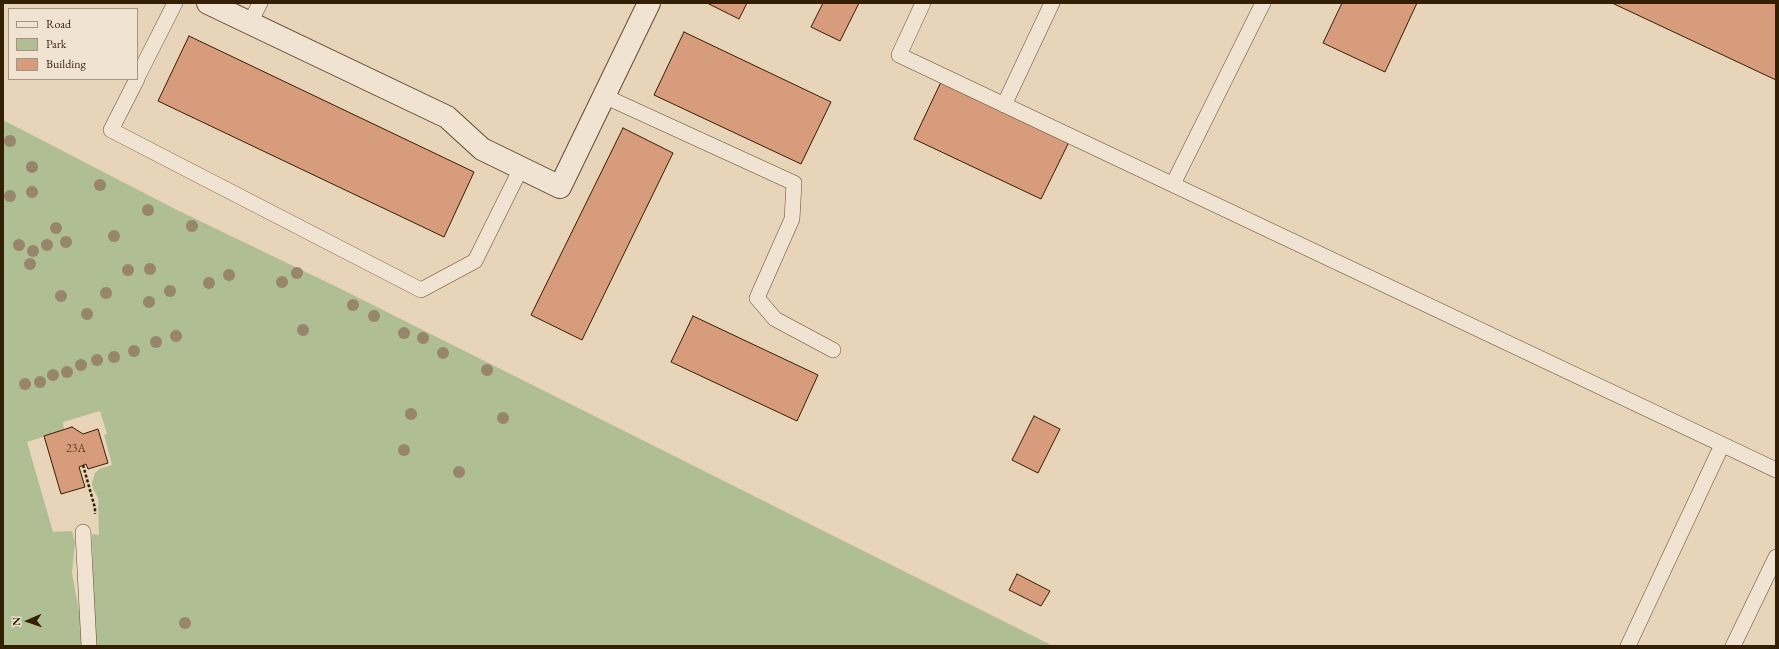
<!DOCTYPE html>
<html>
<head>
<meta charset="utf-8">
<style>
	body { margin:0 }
	#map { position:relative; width:1779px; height:649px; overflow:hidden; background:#e8d4b9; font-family:"EB Garamond",serif }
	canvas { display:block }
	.frame { position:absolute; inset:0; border:4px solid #351f04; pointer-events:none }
	.legend { position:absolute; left:8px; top:8px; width:130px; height:72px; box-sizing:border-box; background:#f0e3d2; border:1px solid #a59580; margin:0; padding:5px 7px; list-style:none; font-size:12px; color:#351f04 }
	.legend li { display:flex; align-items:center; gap:8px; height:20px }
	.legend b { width:20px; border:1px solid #a59580 }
	.north { position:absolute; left:8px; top:601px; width:40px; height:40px; -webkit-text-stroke:3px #f0e3d2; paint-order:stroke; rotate:268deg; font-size:11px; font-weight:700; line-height:16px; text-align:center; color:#351f04 }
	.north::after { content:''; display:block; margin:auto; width:14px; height:18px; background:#351f04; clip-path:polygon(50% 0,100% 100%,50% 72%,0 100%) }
</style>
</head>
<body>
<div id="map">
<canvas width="1779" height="649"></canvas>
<div class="frame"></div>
<ul class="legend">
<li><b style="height:5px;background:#f0e3d2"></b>Road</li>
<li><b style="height:11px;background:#b0be94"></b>Park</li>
<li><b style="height:11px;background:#d79c7b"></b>Building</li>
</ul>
<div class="north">N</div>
</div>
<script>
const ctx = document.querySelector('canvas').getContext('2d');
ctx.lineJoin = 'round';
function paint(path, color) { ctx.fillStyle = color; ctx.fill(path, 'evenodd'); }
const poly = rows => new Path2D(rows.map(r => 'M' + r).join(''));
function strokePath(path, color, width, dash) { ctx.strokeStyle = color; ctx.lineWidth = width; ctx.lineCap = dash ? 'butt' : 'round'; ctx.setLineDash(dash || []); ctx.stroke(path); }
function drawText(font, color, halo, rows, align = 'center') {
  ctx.font = font + ' "EB Garamond",serif'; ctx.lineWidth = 3; ctx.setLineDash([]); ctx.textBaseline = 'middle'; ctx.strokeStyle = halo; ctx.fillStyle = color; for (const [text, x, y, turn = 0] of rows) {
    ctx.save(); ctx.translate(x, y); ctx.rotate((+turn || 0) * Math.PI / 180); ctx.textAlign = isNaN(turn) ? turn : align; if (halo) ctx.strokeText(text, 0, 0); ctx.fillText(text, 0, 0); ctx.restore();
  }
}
paint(poly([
	[3,120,173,208,341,289,1053,646,95,646,92,534,99,535,98,498,93,489,92,483,95,473,99,469,112,465,104,435,107,434,100,411,63,422,64,430,27,442,53,532,72,531,75,543,72,573,80,617,83,646,3,646]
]), '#b0be94');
const building = poly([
	[707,3,747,3,739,19,707,3],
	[823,3,859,3,840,41,811,27,823,3],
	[1342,3,1417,3,1385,72,1323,43,1342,3],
	[1612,3,1776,3,1776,80,1612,3],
	[684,32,831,102,801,164,654,95,684,32],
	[189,36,474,172,444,237,158,101,189,36],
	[941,82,1069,142,1041,199,914,139,941,82],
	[623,128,673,153,582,340,531,315,623,128],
	[693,316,818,375,797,421,671,362,693,316],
	[1034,416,1060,429,1038,473,1012,460,1034,416],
	[72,427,83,434,98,429,108,463,88,469,86,464,79,467,85,487,61,494,44,436,72,427],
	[1017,574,1050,591,1041,606,1009,590,1017,574]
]);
paint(building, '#d79c7b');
strokePath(building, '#351f04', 1);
const lane = poly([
	[923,3,899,55,1776,470],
	[250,23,260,3],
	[137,78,175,3],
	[137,79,111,130,421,290,475,261,521,168],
	[604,96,794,183,792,219,757,298,775,319,833,350],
	[1004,105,1052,3],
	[1173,184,1263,3],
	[83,532,89,646],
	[1628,646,1722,445],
	[1733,646,1776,557]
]);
const street = poly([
	[208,3,447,117,482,149,560,187,649,3]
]);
strokePath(lane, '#624c31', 16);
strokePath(street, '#624c31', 24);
strokePath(poly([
	[83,465,95,508,95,514]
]), '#351f04', 2.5, [3, 2]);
strokePath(lane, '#f0e3d2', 15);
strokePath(street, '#f0e3d2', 22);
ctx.fillStyle = '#978669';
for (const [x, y] of [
	[10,141],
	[32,167],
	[100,185],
	[32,192],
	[10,196],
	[148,210],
	[192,226],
	[56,228],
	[114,236],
	[66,242],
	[19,245],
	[47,245],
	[33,251],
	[30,264],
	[150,269],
	[128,270],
	[297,273],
	[229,275],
	[282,282],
	[209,283],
	[170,291],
	[106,293],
	[61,296],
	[149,302],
	[353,305],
	[87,314],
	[374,316],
	[303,330],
	[404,333],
	[176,336],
	[423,338],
	[156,342],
	[134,351],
	[443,353],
	[114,357],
	[97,360],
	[81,365],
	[487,370],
	[67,372],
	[53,375],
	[40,382],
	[25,384],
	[411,414],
	[503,418],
	[404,450],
	[459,472],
	[185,623]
]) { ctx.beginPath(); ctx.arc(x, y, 6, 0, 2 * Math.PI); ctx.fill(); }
drawText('12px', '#5e3e22', null, [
	["23A",76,449]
]);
</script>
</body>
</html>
